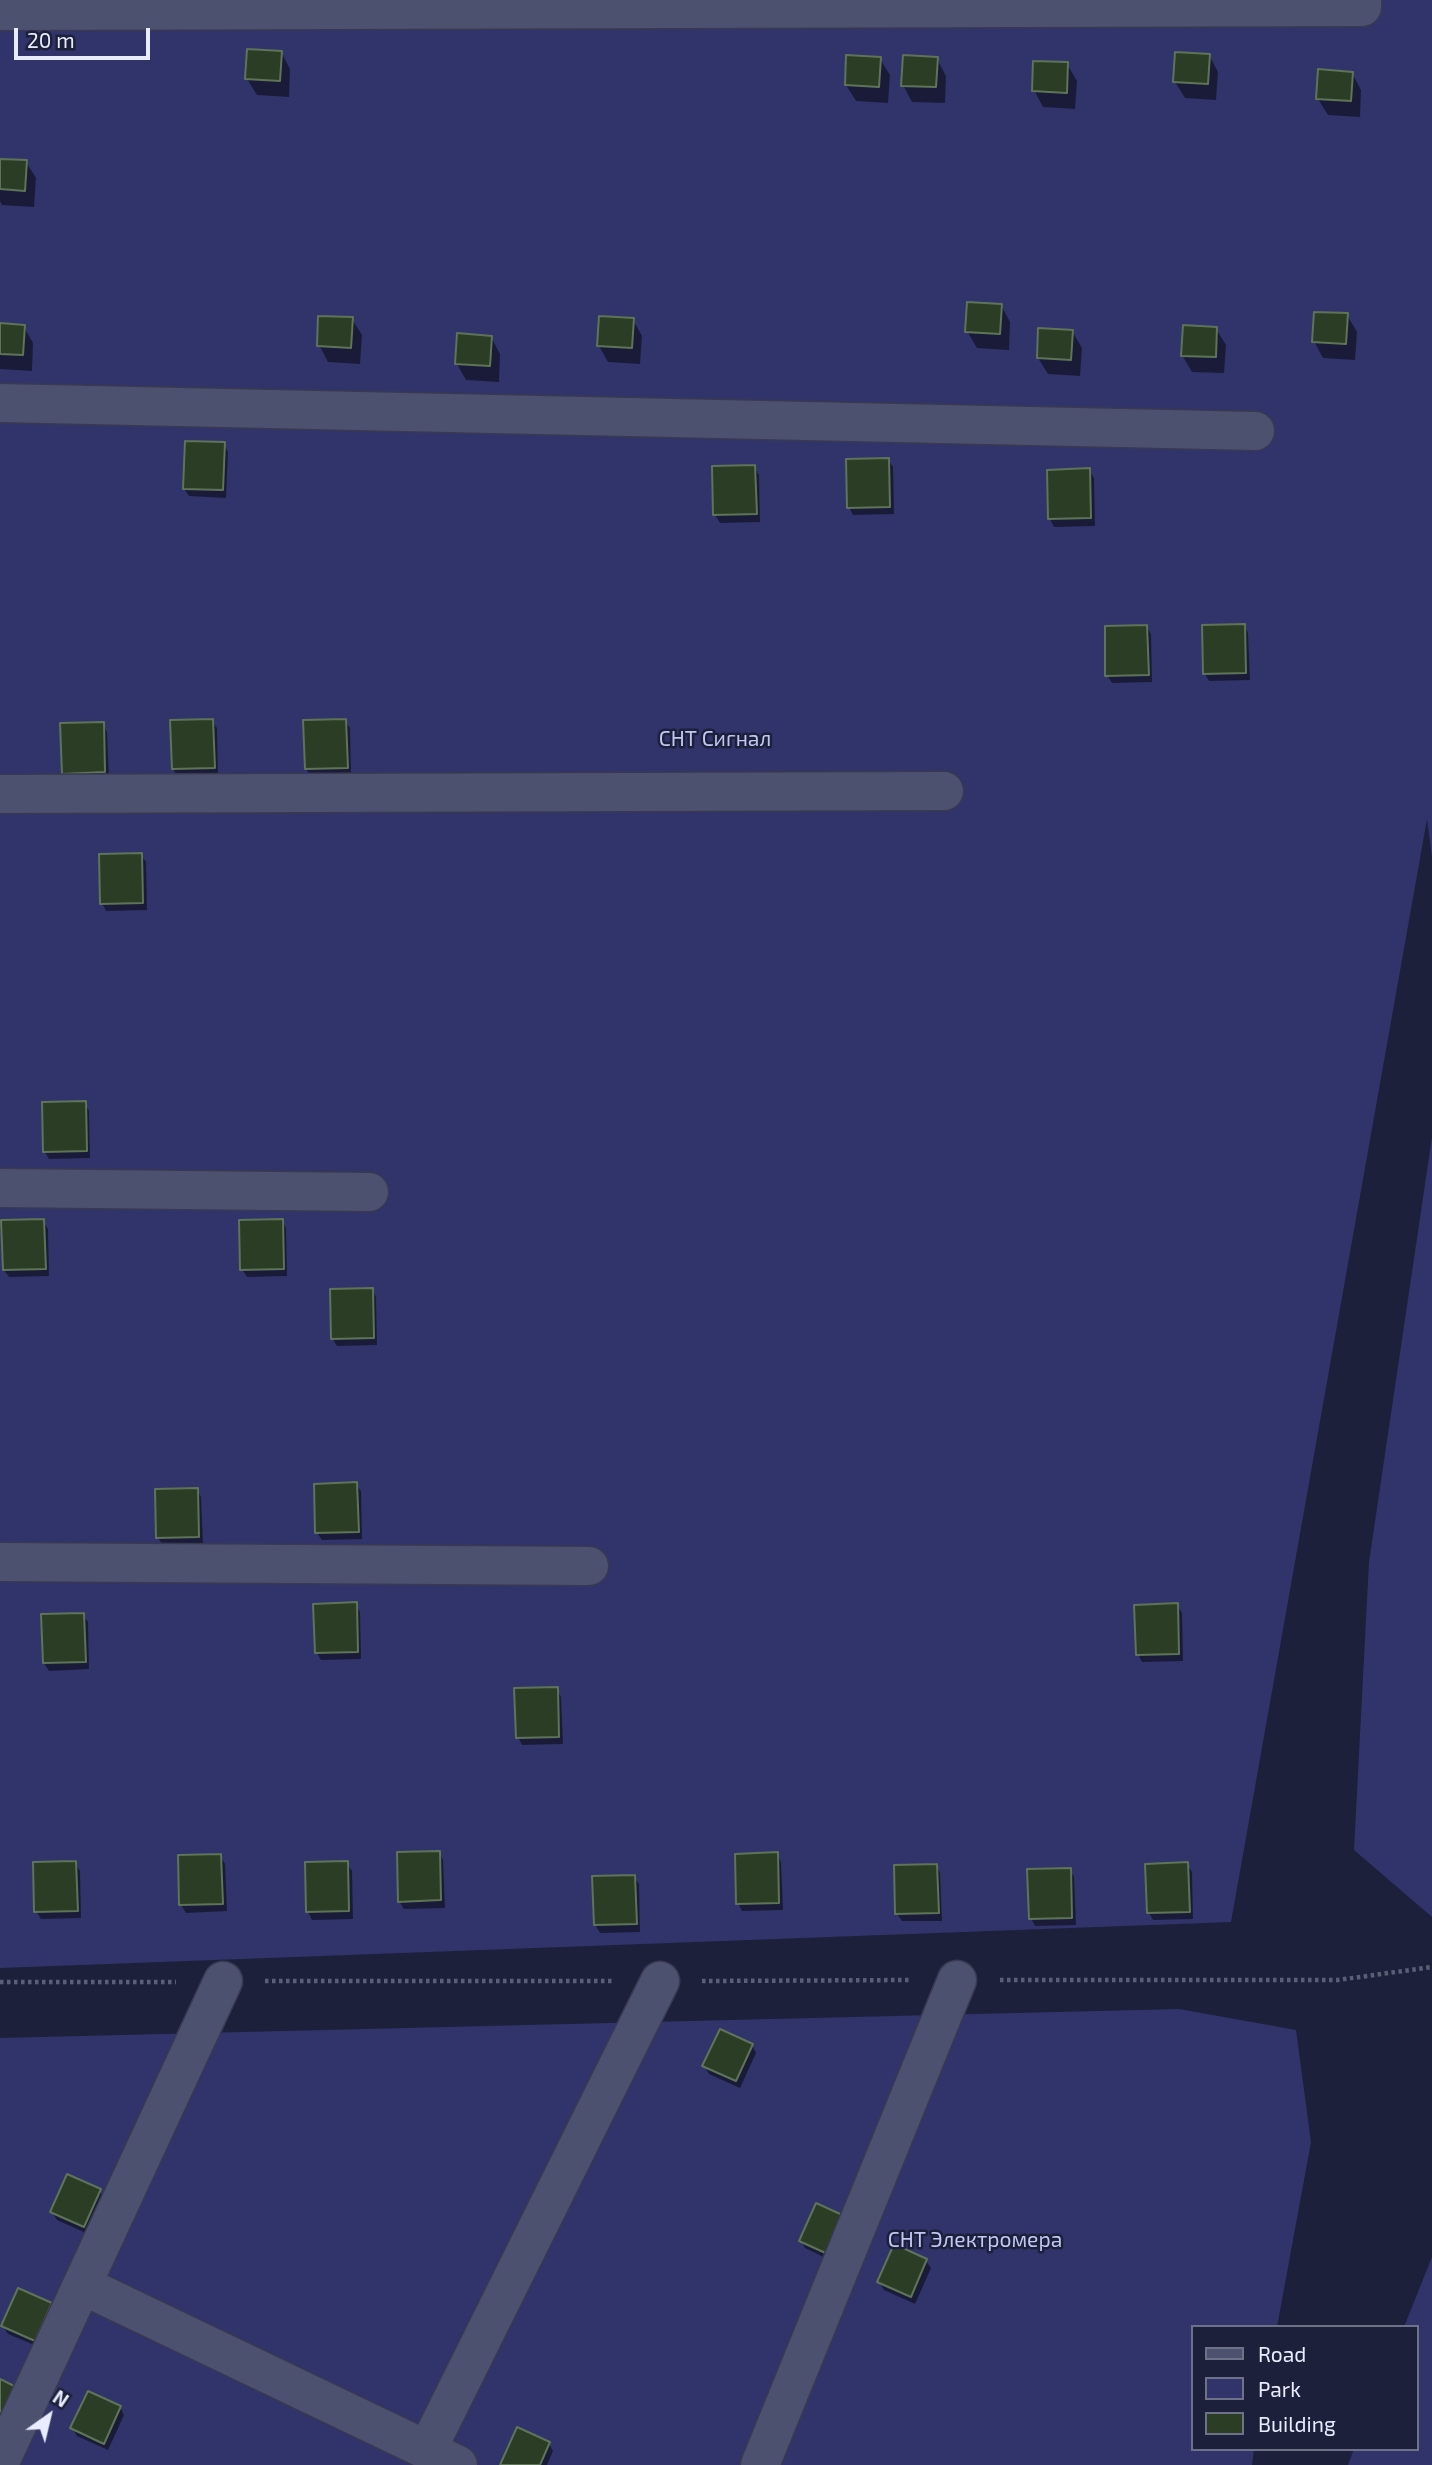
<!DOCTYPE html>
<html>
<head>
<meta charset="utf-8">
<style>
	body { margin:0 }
	#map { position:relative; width:1432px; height:2465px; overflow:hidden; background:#1d203a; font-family:"Exo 2",sans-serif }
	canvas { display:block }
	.legend { position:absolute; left:1191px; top:2325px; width:228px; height:126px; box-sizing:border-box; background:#1d203a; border:2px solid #6e7288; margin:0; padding:9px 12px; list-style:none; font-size:21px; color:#e8ecfe }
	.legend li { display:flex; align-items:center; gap:14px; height:35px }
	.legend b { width:35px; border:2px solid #6e7288 }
	.north { position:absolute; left:14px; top:2381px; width:70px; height:70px; -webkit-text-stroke:5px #1d203a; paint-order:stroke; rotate:34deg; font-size:19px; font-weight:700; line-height:28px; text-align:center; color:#e8ecfe }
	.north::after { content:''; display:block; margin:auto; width:24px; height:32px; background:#e8ecfe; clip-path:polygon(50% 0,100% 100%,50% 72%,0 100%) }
	.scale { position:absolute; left:14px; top:28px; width:136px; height:32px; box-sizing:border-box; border:4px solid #e8ecfe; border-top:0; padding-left:9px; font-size:21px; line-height:24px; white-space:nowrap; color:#e8ecfe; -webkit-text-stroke:5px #1d203a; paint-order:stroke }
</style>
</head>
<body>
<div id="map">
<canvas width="1432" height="2465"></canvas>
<ul class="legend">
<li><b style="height:9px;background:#4c516f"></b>Road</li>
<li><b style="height:19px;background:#30346b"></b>Park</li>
<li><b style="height:19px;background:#2b3e25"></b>Building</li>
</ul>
<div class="north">N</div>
<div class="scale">20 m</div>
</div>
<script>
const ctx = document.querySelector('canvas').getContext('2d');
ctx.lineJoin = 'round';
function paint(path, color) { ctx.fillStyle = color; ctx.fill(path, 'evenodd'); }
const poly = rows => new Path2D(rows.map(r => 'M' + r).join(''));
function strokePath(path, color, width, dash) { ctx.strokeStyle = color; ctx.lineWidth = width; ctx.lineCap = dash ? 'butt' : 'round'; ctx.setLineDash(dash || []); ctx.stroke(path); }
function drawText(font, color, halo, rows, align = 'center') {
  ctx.font = font + ' "Exo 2",sans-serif'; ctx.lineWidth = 5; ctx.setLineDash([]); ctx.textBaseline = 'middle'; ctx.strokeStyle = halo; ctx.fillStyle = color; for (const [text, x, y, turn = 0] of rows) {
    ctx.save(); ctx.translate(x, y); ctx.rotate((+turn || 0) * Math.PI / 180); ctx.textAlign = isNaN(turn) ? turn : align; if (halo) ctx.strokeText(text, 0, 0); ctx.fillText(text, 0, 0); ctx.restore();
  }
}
paint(poly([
	[0,0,1432,0,1432,857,1427,819,1231,1922,0,1968],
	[1432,1137,1432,1917,1354,1850,1369,1562],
	[1179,2009,1296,2030,1311,2142,1277,2327,1192,2327,1192,2449,1254,2449,1252,2465,0,2465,0,2038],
	[1432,2257,1432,2465,1348,2465,1354,2449,1416,2449,1416,2327,1404,2327]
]), '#30346b');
paint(poly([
	[281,52,290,69,289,97,257,95,247,79],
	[1209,55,1218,72,1216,100,1185,98,1175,82],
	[880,59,890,75,888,103,856,101,846,85],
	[937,59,946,76,945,103,912,102,903,85],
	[1067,64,1077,81,1075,109,1043,107,1034,90],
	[1352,73,1361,90,1360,117,1328,115,1318,99],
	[0,161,26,162,36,178,34,207,2,205,0,201],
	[1001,305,1010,322,1009,350,977,348,967,331],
	[1347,315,1357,332,1355,360,1323,358,1314,341],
	[352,319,362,335,360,364,328,362,319,345],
	[633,320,642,336,640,364,608,362,599,346],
	[0,325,24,327,33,343,32,371,0,369],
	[1216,329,1226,345,1224,373,1192,372,1182,355],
	[1072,331,1082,348,1080,376,1048,374,1038,358],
	[491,337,500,354,499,382,466,380,457,364],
	[224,444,228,452,226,498,189,496,184,489],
	[888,459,893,467,894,514,853,515,849,507],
	[754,467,759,475,760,522,720,523,715,515,714,468],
	[1089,470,1094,478,1095,526,1054,527,1050,519],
	[1244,625,1248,633,1250,680,1209,681,1205,674],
	[1146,626,1151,634,1152,682,1112,683,1107,675],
	[212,721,217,728,218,776,178,777,173,769],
	[345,721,350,728,351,776,311,777,306,769,305,722],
	[103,724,107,732,109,779,68,781,63,773],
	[141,855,146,862,147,910,106,911,102,903],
	[85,1103,89,1111,90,1158,49,1159,45,1152],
	[282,1220,286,1228,287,1276,247,1277,242,1269],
	[43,1221,48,1229,49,1276,9,1277,4,1270],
	[372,1289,376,1297,377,1345,337,1346,332,1338],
	[356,1484,361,1491,362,1539,322,1540,317,1533],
	[197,1489,201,1497,203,1544,163,1545,158,1538],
	[356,1604,360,1612,361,1659,321,1660,317,1653],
	[1177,1605,1182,1613,1183,1661,1142,1662,1138,1654],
	[83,1615,88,1622,89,1669,49,1671,44,1663],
	[557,1689,561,1697,563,1744,522,1745,518,1737],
	[439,1852,443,1860,445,1908,404,1909,399,1901],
	[777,1854,781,1862,783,1910,742,1911,738,1903],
	[220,1856,225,1864,227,1911,186,1913,181,1905],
	[75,1863,80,1871,81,1918,41,1919,36,1911],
	[347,1863,352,1871,353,1919,312,1920,308,1912],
	[1187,1864,1192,1872,1193,1919,1153,1920,1149,1913],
	[936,1865,940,1873,942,1921,902,1921,897,1914],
	[1070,1870,1074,1877,1076,1925,1035,1926,1031,1918],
	[634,1877,639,1884,640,1932,600,1933,595,1925],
	[752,2045,756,2053,740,2088,709,2074,704,2066],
	[100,2191,104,2199,88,2234,57,2220,52,2212],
	[817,2205,836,2263,805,2248,801,2241],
	[926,2261,931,2268,915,2304,884,2290,879,2282],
	[51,2305,55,2313,39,2347,8,2334,3,2326],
	[120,2407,124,2415,108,2450,77,2436,72,2428],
	[549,2444,553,2451,547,2465,502,2465]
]), '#0007');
const building = poly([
	[247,49,282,51,280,81,245,79,247,49],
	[1175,52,1210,54,1208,84,1173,82,1175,52],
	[846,55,881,57,879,87,845,85,846,55],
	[903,55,938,57,936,87,901,86,903,55],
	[1033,61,1068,62,1067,93,1032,91,1033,61],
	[1318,69,1353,72,1351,101,1316,99,1318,69],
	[0,159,27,160,25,191,0,189,0,159],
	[967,302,1002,304,1000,334,965,332,967,302],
	[1314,312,1348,313,1346,344,1312,342,1314,312],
	[318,316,353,317,351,348,317,346,318,316],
	[599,316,634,318,632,348,597,346,599,316],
	[0,323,25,325,23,355,0,354,0,323],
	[1183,325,1217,327,1216,357,1181,356,1183,325],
	[1038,328,1073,330,1071,360,1037,358,1038,328],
	[457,333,492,336,490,366,455,364,457,333],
	[185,441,225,442,223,490,183,489,185,441],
	[889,458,890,507,847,508,846,459,889,458],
	[755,465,757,514,713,515,712,466,755,465],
	[1090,468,1091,518,1048,519,1047,470,1090,468],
	[1245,624,1246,673,1203,674,1202,625,1245,624],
	[1147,625,1149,675,1105,676,1105,626,1147,625],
	[213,719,215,768,172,769,170,720,213,719],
	[346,719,348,768,305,769,303,720,346,719],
	[104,722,105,772,62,774,60,723,104,722],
	[142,853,143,903,100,904,99,854,142,853],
	[86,1101,87,1151,43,1152,42,1102,86,1101],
	[44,1219,46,1269,3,1270,1,1220,44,1219],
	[283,1219,284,1269,240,1270,239,1220,283,1219],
	[373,1288,374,1338,331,1339,330,1289,373,1288],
	[357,1482,359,1532,315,1533,314,1484,357,1482],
	[198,1488,199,1537,156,1538,155,1489,198,1488],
	[357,1602,358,1652,315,1653,313,1604,357,1602],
	[1178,1603,1179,1654,1136,1655,1134,1605,1178,1603],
	[84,1613,86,1662,43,1663,41,1614,84,1613],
	[558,1687,559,1737,516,1738,514,1688,558,1687],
	[440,1851,441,1900,398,1902,397,1852,440,1851],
	[778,1852,779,1903,736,1904,735,1854,778,1852],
	[221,1854,223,1904,179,1905,178,1855,221,1854],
	[76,1861,78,1911,34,1912,33,1862,76,1861],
	[348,1861,349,1911,306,1912,305,1862,348,1861],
	[1188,1862,1190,1912,1147,1913,1145,1864,1188,1862],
	[937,1864,939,1913,895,1914,894,1865,937,1864],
	[1071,1868,1072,1918,1029,1919,1027,1869,1071,1868],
	[635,1875,637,1924,594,1925,592,1876,635,1875],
	[720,2029,753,2044,736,2081,702,2066,720,2029],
	[67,2174,101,2189,84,2227,50,2212,67,2174],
	[816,2203,849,2218,832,2256,799,2241,816,2203],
	[894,2244,927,2259,911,2297,877,2282,894,2244],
	[18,2288,52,2303,35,2341,1,2326,18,2288],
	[0,2379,18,2388,0,2424,0,2379],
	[88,2391,121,2406,104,2444,70,2428,88,2391],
	[517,2427,550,2442,540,2465,500,2465,517,2427]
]);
paint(building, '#2b3e25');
strokePath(building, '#5e7358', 2);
const minor = poly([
	[0,11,1362,7,1362,0],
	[0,403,1255,431],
	[0,794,944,791],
	[0,1188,369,1192],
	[0,1562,589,1566],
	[82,2285,458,2465],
	[427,2450,660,1981],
	[0,2462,223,1981],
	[760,2465,957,1980]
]);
strokePath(minor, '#393a51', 41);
strokePath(poly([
	[1000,1980,1338,1980,1432,1967],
	[265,1981,613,1981],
	[702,1981,911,1980],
	[0,1982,176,1982]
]), '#5b5f76', 4.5, [3.5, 3.5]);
strokePath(minor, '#4c516f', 38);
drawText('21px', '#bfc7f2', '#1d203a', [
	["СНТ Сигнал",715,739],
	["СНТ Электромера",975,2240]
]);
</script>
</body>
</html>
